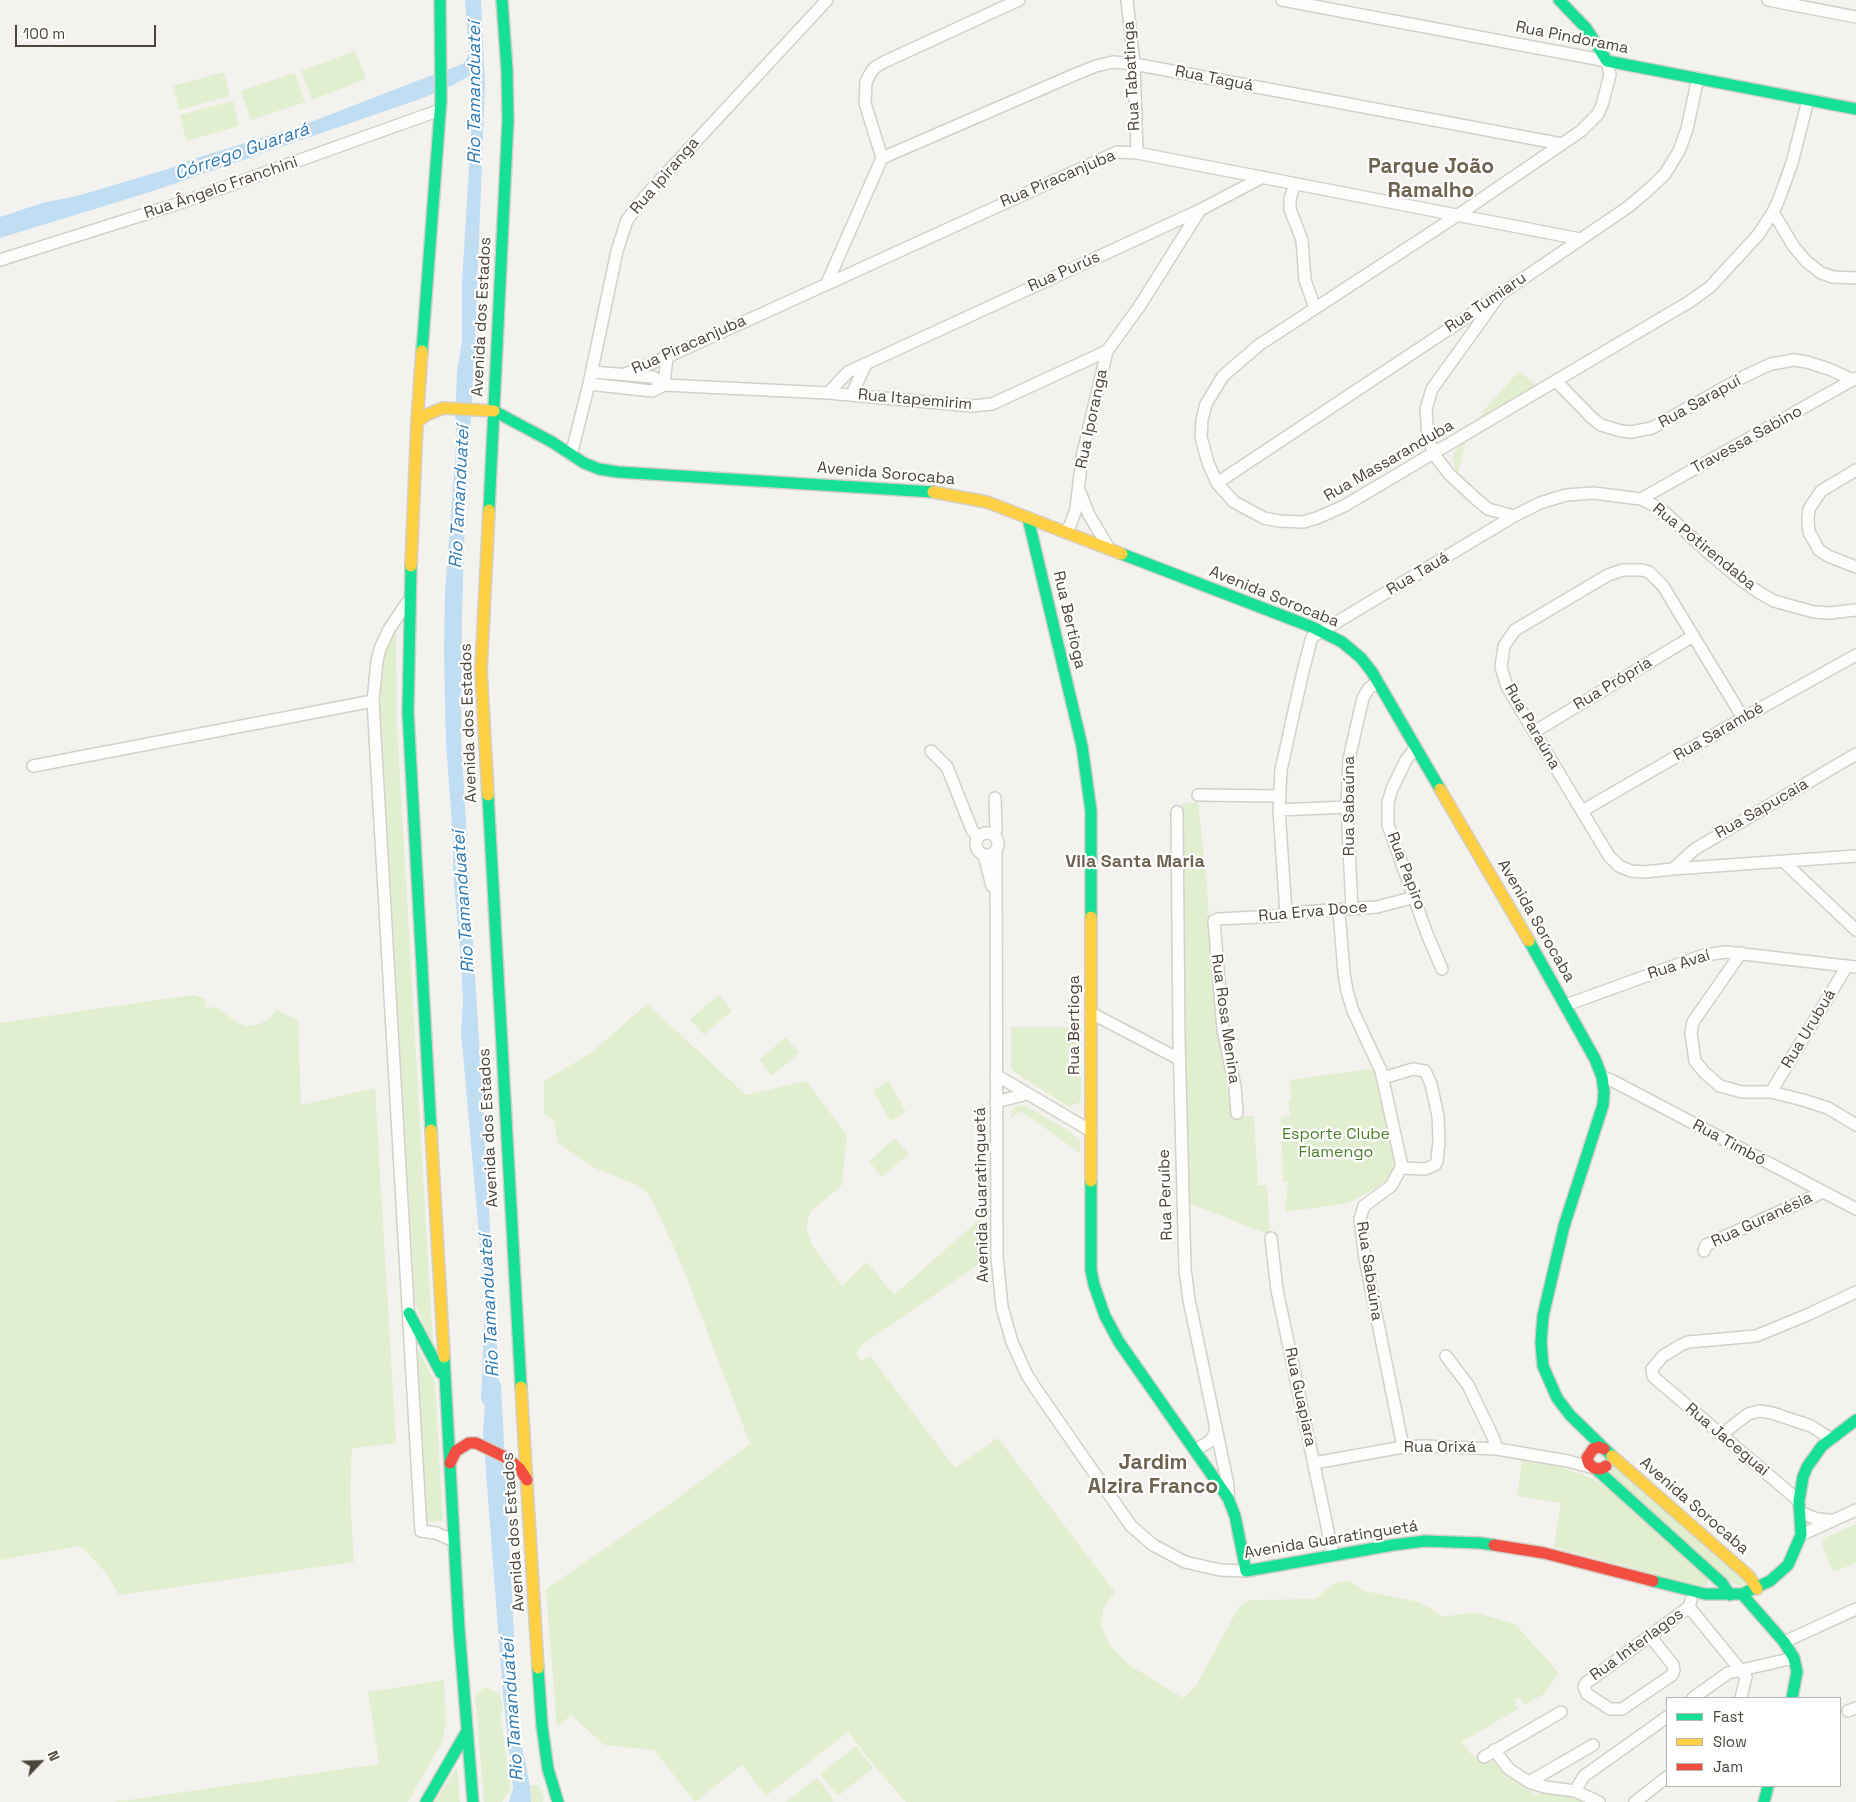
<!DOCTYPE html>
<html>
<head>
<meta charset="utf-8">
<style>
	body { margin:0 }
	#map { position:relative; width:1856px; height:1802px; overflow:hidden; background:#f4f2ee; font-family:"Space Grotesk",sans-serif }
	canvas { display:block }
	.legend { position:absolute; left:1666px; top:1697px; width:175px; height:90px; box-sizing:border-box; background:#fff; border:1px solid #b7b4b0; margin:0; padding:6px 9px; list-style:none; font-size:15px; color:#4b4439 }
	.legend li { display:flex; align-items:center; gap:10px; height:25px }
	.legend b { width:25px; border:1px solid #b7b4b0 }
	.north { position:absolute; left:15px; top:1737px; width:50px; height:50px; -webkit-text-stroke:4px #fff; paint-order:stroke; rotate:66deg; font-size:14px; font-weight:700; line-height:20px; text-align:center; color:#4b4439 }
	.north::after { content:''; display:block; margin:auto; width:18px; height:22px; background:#4b4439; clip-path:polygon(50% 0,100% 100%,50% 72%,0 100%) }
	.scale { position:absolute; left:15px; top:25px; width:141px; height:22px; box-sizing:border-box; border:2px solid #4b4439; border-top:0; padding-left:6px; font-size:15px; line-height:18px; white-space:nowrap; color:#4b4439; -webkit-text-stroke:4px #fff; paint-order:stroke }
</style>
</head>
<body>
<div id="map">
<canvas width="1856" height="1802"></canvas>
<ul class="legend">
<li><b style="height:6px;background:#16e098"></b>Fast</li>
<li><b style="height:6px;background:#ffcf43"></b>Slow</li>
<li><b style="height:6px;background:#f24e42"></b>Jam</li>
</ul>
<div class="north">N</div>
<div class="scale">100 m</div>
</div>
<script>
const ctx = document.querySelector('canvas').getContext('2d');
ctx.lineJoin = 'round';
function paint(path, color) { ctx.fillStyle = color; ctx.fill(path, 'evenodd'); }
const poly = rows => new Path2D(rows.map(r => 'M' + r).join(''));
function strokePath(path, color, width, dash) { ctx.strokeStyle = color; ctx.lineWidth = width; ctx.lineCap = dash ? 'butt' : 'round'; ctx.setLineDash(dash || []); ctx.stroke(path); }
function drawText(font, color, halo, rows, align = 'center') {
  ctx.font = font + ' "Space Grotesk",sans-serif'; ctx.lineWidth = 4.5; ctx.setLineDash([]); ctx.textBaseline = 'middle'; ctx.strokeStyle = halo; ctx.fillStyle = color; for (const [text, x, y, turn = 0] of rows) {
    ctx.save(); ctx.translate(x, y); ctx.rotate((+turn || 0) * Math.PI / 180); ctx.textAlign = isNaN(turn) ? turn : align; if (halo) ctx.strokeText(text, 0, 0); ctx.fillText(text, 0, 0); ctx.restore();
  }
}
paint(poly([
	[355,51,366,79,312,100,301,71],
	[224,72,230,96,179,110,173,86],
	[295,73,305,102,251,120,241,91],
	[233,101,239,126,186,141,180,115],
	[1519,371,1537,386,1478,421,1485,409],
	[1466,440,1458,474,1454,466,1453,456,1456,449],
	[396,628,397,727,433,1345,415,1304,380,706,381,672,385,653],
	[1198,802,1206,875,1217,1026,1229,1093,1231,1116,1254,1116,1258,1185,1267,1185,1270,1235,1189,1203,1182,917,1182,804],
	[192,995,204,998,206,1008,216,1007,238,1023,247,1026,260,1024,269,1019,276,1010,298,1020,301,1105,375,1088,396,1443,352,1448,350,1496,354,1562,119,1595,106,1573,85,1550,79,1546,0,1560,0,1023],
	[719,995,732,1011,704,1035,690,1019],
	[647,1004,746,1095,806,1081,847,1135,842,1185,810,1212,806,1228,812,1245,842,1286,867,1262,894,1295,982,1217,982,1262,862,1345,856,1353,861,1361,870,1356,955,1468,998,1438,1115,1592,1103,1609,1101,1625,1110,1646,1129,1665,1183,1698,1196,1686,1240,1605,1250,1600,1316,1599,1333,1584,1348,1580,1364,1591,1418,1602,1430,1608,1442,1617,1473,1612,1515,1624,1559,1673,1544,1694,1524,1705,1520,1697,1514,1700,1518,1709,1461,1742,1472,1755,1492,1761,1535,1795,1549,1791,1571,1795,1586,1802,906,1802,877,1769,848,1732,766,1796,742,1765,695,1802,654,1750,604,1745,571,1715,557,1727,546,1589,667,1506,750,1444,683,1268,653,1202,647,1192,637,1185,595,1168,558,1143,554,1120,544,1114,544,1081,591,1053],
	[1011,1027,1081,1027,1081,1098,1079,1103,1069,1107,1013,1071,1011,1068],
	[786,1037,799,1053,772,1076,759,1060],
	[1370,1069,1376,1073,1395,1162,1392,1175,1386,1183,1348,1203,1285,1212,1288,1182,1283,1181,1281,1117,1290,1116,1288,1101,1291,1100,1290,1080],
	[889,1081,906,1112,890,1121,873,1090],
	[1019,1105,1026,1106,1072,1133,1080,1141,1080,1153,1022,1112,1016,1113,1011,1119,1012,1111],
	[895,1138,909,1154,882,1177,869,1161],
	[417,1347,435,1382,443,1521,427,1522],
	[1522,1460,1561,1467,1594,1479,1610,1491,1708,1580,1707,1584,1705,1586,1700,1586,1554,1547,1561,1503,1517,1496],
	[1613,1462,1744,1581,1744,1583,1741,1586,1732,1583,1605,1472],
	[1856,1524,1856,1563,1833,1572,1823,1547,1822,1539],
	[444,1680,446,1723,443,1740,408,1802,114,1802,379,1764,368,1692],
	[485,1687,500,1695,503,1708,500,1715,511,1788,502,1802,484,1802,475,1695],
	[856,1746,873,1768,838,1796,820,1774],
	[457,1767,460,1802,435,1802],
	[817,1778,834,1800,832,1802,786,1802],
	[539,1785,544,1798,543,1802,531,1802,530,1786]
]), '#e1eecf');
paint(poly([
	[465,0,481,0,485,85,475,342,464,544,462,616,461,738,499,1380,501,1385,519,1731,530,1786,531,1802,509,1802,513,1788,503,1694,483,1433,485,1406,481,1400,485,1303,461,1031,463,1002,461,960,453,871,453,840,446,742,444,651,445,592,457,434,455,423,457,372,462,342,462,283,474,86,472,80,469,76,453,85,423,98,150,192,0,238,0,217,42,203,77,196,168,169,193,159,303,125,422,79,458,66,464,63,469,54]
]), '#c0ddf1');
const street = poly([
	[1127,0,1134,64,1137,153],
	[1282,0,1607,61,1610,75,1602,105,1598,114,1581,131,1458,215,1259,345,1223,376,1206,404,1202,420,1201,437,1208,463,1217,483,1234,502,1264,518,1279,521,1303,522,1317,518,1344,506,1689,302,1710,287,1758,235,1773,212,1779,199,1792,163,1808,100],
	[1768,0,1856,17],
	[882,158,1076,74,1096,66,1113,62,1134,64,1562,144],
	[1295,184,1290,199,1290,209,1302,240,1305,280,1315,308],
	[1773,212,1794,247,1806,261,1821,273,1833,277,1856,278],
	[0,260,183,202,440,110],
	[827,283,882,158,865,103,866,82,870,74,874,68,884,62,1019,0],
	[1501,293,1432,389,1426,409,1428,437,1434,454,1449,474,1476,499,1488,509,1514,516,1540,503,1566,495,1593,493,1641,499,1661,509,1710,554,1741,580,1760,593,1774,601,1814,612,1829,613,1856,610],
	[592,372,653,377,664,385,828,393,972,406,992,404,1107,351,1139,307,1200,210],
	[625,374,667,357,1117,152,1137,153,1580,239],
	[1556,381,1592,418,1601,425,1621,431,1631,432,1652,428,1743,377,1771,364,1794,360,1807,362,1829,369,1853,380],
	[589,384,652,391,664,385],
	[664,385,667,357],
	[828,393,848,372,1200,210,1263,177],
	[852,394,865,366],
	[571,455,589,384,617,251,627,220,648,193,827,0],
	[1856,470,1821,491,1809,509,1808,520,1809,532,1819,550,1828,556,1856,567],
	[1217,483,1461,321,1628,207,1646,192,1665,174,1679,151,1687,129,1698,78],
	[1080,492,1089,515,1110,550],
	[1641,499,1856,378],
	[1064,532,1070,526,1076,509,1082,457,1107,351],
	[406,604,388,631,380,649,377,661,373,701,421,1531,436,1533,454,1541],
	[1743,718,1663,586,1649,572,1642,570,1623,570,1608,575,1527,623,1515,630,1504,646,1501,667,1507,687,1609,856,1619,866,1631,871,1644,872,1673,869,1856,856],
	[1534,732,1693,636],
	[1416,747,1406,760,1392,789,1388,802,1388,825,1427,934,1442,969],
	[931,751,947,767,972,830,978,837],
	[33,766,373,701],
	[1198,795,1279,796],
	[1279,810,1347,807],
	[1582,811,1743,718,1856,655],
	[1177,812,1179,1040,1185,1269,1189,1300,1228,1485,1228,1498],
	'976 844a11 11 0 1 1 22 0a11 11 0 1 1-22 0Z',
	[994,835,996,830,995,798],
	[996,851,997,1257,1002,1307,1012,1342,1027,1375,1036,1389,1131,1526,1153,1545,1185,1562,1220,1570,1246,1571],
	[984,855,992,886],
	[1784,862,1856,930],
	[1673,869,1695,849,1856,754],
	[1352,909,1347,807,1349,759,1363,698,1369,688,1378,682],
	[1339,911,1344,973,1347,991,1353,1011,1381,1071,1401,1162,1401,1168,1391,1186,1364,1206,1360,1219,1365,1259,1403,1447],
	[1286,913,1279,810,1281,770,1303,671,1312,637,1514,516],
	[1741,953,1693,1022,1691,1033,1695,1061,1705,1073,1720,1086,1742,1092,1771,1092,1803,1100,1828,1108,1856,1125],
	[1566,1005,1704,955,1726,952,1856,967],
	[1091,1013,1179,1059],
	[996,1075,1091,1131],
	[1602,1077,1613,1081,1856,1209],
	[1383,1078,1413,1069,1425,1071,1431,1084,1438,1116,1439,1141,1437,1161,1435,1165,1425,1169,1401,1168],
	[1771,1092,1847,966],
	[996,1102,1027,1094],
	[1237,1113,1235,1087,1223,1029,1214,921,1218,919,1277,916,1286,913,1377,907,1415,897],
	[1271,1238,1277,1290,1333,1555],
	[1704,1251,1706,1245,1823,1192],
	[1446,1356,1468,1385,1493,1437,1497,1449],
	[1721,1435,1748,1414,1759,1411,1772,1413,1811,1426,1831,1439],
	[1196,1450,1210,1441,1213,1437,1216,1428],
	[1314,1463,1403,1447,1424,1446,1497,1449,1568,1461,1594,1468],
	[1799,1501,1656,1379,1653,1376,1652,1369,1663,1356,1681,1345,1688,1342,1756,1336,1807,1315,1856,1292],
	[1800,1512,1817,1519,1830,1520],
	[1801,1535,1856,1510],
	[1691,1600,1689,1607,1746,1677,1741,1698],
	[1650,1636,1673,1665,1674,1670,1672,1675,1622,1709,1610,1709,1587,1694,1584,1687,1586,1683,1689,1607],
	[1784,1642,1856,1609],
	[1693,1698,1728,1673,1794,1658],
	[1848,1711,1856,1708],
	[1494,1750,1509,1769,1529,1782,1545,1787,1575,1791,1599,1802],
	[1484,1757,1561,1712],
	[1529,1782,1593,1745],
	[1575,1791,1584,1776,1667,1717],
	[1635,1802,1667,1777]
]);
const fast = poly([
	[1559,0,1586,28,1607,61,1856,109],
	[422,351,441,100,440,0],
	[494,411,552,442,584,463,599,469,618,472,933,492],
	[489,510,508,120,507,70,502,0],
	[1028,518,1082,746,1091,811,1091,917],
	[1122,554,1312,627,1342,642,1361,658,1372,672,1440,789],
	[411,566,408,713,431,1130],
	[488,795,521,1387],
	[1529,941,1595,1059,1602,1077,1604,1092,1603,1105,1564,1226,1543,1316,1541,1342,1543,1366,1557,1398,1570,1415,1612,1456],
	[1091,1181,1091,1270,1094,1285,1105,1316,1119,1342,1228,1498,1235,1516,1246,1571,1393,1545,1425,1541,1480,1543,1494,1545],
	[409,1313,441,1373],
	[444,1357,459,1629,473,1802],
	[1596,1469,1722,1583,1730,1595],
	[1653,1581,1705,1594,1742,1594,1770,1581,1788,1565,1801,1535,1799,1501,1803,1477,1807,1467,1822,1446,1856,1420],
	[1742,1594,1784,1642,1794,1658,1797,1672,1792,1698],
	[538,1668,542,1726,548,1769,558,1802],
	[426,1802,467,1731],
	[1764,1802,1768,1786]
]);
const slow = poly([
	[417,422,426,415,443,408,494,411],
	[933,492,987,502,1122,554],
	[411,566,417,422,422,351],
	[1440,789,1529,941],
	[488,795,481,671,489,510],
	[1091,917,1091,1181],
	[431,1130,444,1357],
	[521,1387,538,1668],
	[1612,1456,1749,1576,1757,1589]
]);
const jam = poly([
	[1604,1449,1599,1447,1593,1449,1587,1458,1589,1464,1594,1468,1601,1469,1606,1466],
	[450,1463,456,1451,469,1443,476,1443,507,1458,520,1469,527,1480],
	[1494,1545,1544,1553,1653,1581]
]);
strokePath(street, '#d2d0cb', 14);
strokePath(fast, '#d3cfc5', 14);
strokePath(slow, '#d3cfc5', 14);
strokePath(jam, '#d3cfc5', 14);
strokePath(street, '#fdfdfc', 11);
strokePath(fast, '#16e098', 11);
strokePath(slow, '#ffcf43', 11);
strokePath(jam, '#f24e42', 11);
drawText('16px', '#4b4439', '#fff', [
	["Rua Pindorama",1572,38,11],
	["Rua Tabatinga",1132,76,-93],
	["Rua Taguá",1214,79,11],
	["Rua Ipiranga",665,176,-49],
	["Rua Piracanjuba",1058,179,-23],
	["Rua Ângelo Franchini",221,188,-19],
	["Rua Purús",1064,272,-24],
	["Rua Tumiaru",1486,303,-34],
	["Avenida dos Estados",482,317,-87],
	["Rua Piracanjuba",689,345,-24],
	["Rua Itapemirim",915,400,5],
	["Rua Sarapuí",1700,402,-29],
	["Rua Iporanga",1092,419,-78],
	["Travessa Sabino",1747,440,-29],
	["Rua Massaranduba",1389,461,-30],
	["Avenida Sorocaba",886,474,5],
	["Rua Potirendaba",1704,547,39],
	["Rua Tauá",1418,574,-31],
	["Avenida Sorocaba",1274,597,22],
	["Rua Bertioga",1069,620,77],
	["Rua Própria",1613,684,-31],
	["Avenida dos Estados",469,723,-92],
	["Rua Paraúna",1532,727,60],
	["Rua Sarambé",1719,732,-30],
	["Rua Sabaúna",1350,806,-90],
	["Rua Sapucaia",1762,809,-30],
	["Rua Papiro",1406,871,69],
	["Rua Erva Doce",1313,912,-5],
	["Avenida Sorocaba",1536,921,60],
	["Rua Avaí",1679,965,-18],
	["Rua Rosa Menina",1225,1019,82],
	["Rua Bertioga",1075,1025,-90],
	["Rua Urubuá",1809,1029,-59],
	["Avenida dos Estados",489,1128,-93],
	["Rua Timbó",1729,1143,28],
	["Avenida Guaratinguetá",982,1195,-91],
	["Rua Peruíbe",1166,1195,-92],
	["Rua Guranésia",1762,1220,-25],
	["Rua Sabaúna",1369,1271,81],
	["Rua Guapiara",1300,1397,78],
	["Rua Jaceguai",1727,1440,40],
	["Rua Orixá",1440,1448],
	["Avenida Sorocaba",1694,1506,41],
	["Avenida dos Estados",514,1532,-94],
	["Avenida Guaratinguetá",1331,1540,-9],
	["Rua Interlagos",1637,1645,-36]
]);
drawText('16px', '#4a7f2a', '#fff', [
	["Esporte Clube",1336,1135],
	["Flamengo",1336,1153]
]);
drawText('italic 18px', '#2e7ab2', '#fff', [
	["Rio Tamanduateí",475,93,-90],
	["Córrego Guarará",242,152,-19],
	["Rio Tamanduateí",460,497,-87],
	["Rio Tamanduateí",464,902,-94],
	["Rio Tamanduateí",490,1306,-93],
	["Rio Tamanduateí",513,1710,-94]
]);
drawText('bold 18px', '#6e6250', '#fff', [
	["Vila Santa Maria",1135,862]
]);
drawText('bold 21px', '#6e6250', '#fff', [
	["Parque João",1431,167],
	["Ramalho",1431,191],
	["Jardim",1153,1463],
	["Alzira Franco",1153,1487]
]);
</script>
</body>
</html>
